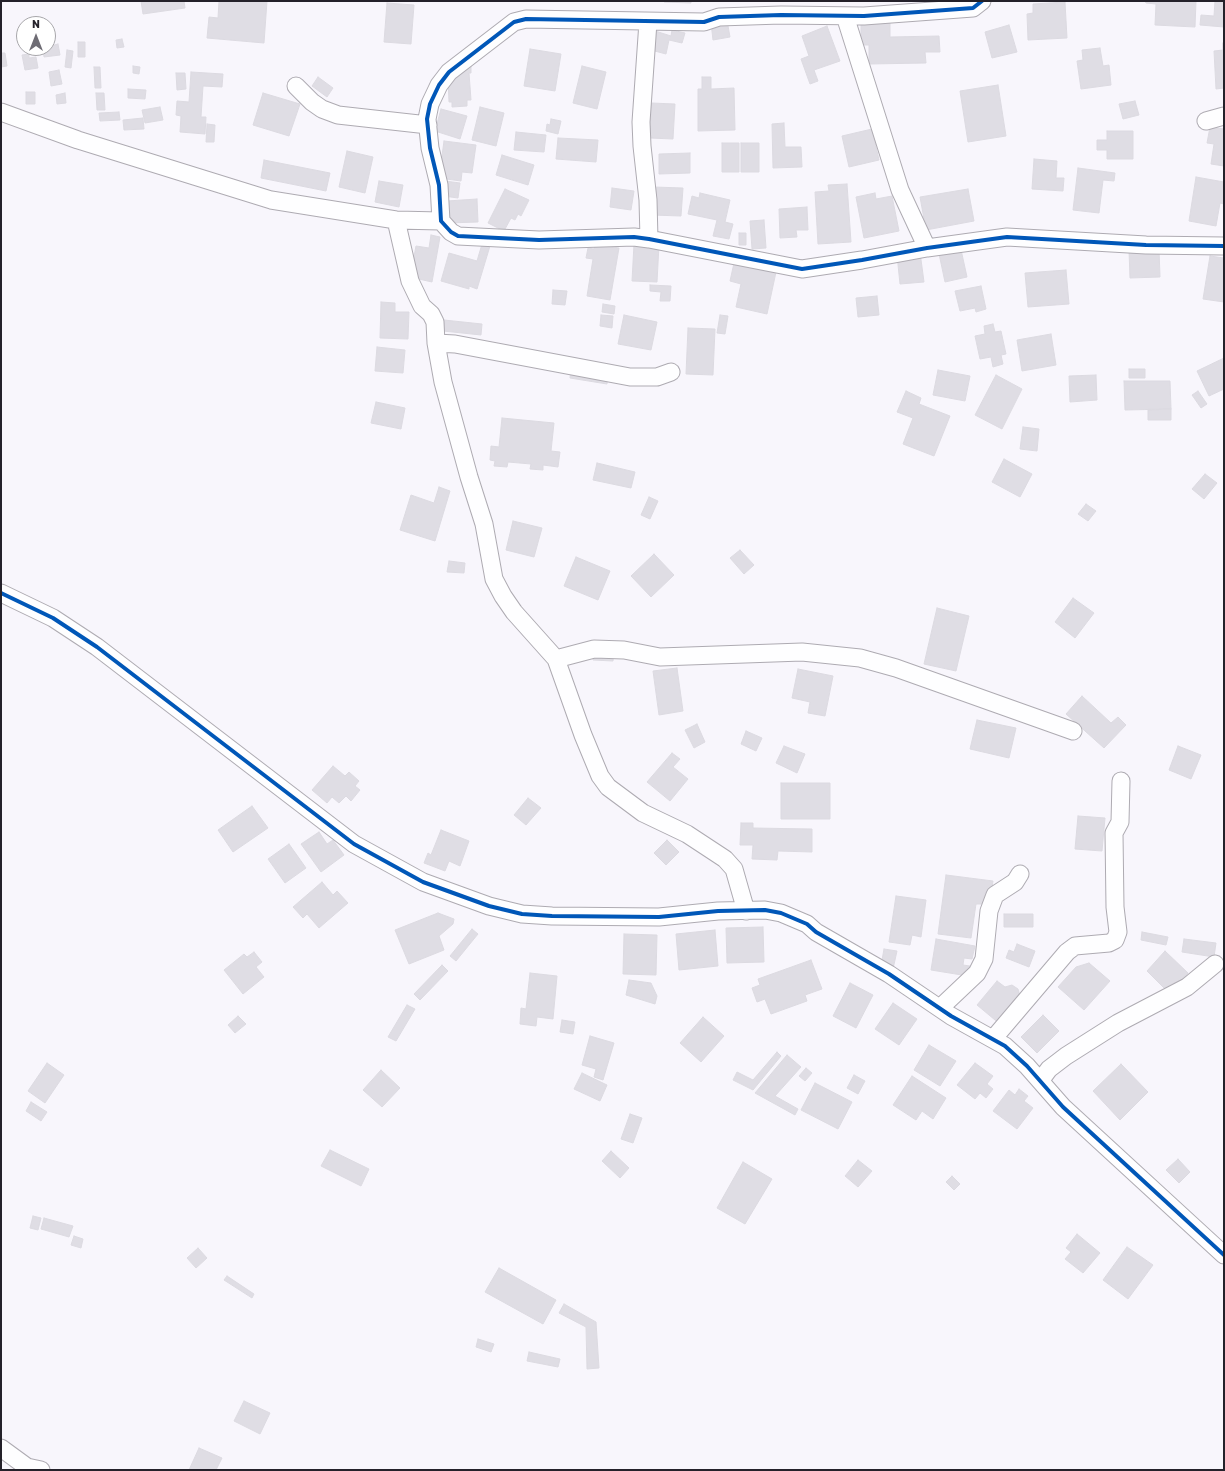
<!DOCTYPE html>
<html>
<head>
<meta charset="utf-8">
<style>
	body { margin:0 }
	#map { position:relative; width:1225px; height:1471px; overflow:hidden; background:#f8f6fc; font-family:Rubik,sans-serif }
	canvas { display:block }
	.frame { position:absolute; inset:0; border:2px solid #24212a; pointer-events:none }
	.north { position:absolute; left:16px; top:16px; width:40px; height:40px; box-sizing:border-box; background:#fff; border:1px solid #a7a6aa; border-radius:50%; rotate:0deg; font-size:11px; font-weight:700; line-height:16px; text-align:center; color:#24212a }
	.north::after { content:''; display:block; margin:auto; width:14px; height:18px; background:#6e6c74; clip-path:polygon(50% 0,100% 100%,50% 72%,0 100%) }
</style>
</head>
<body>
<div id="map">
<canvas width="1225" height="1471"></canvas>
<div class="frame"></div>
<div class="north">N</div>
</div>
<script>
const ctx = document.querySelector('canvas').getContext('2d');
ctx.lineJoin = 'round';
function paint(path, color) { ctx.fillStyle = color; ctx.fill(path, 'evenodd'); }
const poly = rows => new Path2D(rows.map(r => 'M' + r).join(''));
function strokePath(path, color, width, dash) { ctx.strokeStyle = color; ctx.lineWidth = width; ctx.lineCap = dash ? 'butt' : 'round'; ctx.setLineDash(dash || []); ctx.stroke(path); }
const building = poly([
	[141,1,184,1,185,8,143,14,141,1],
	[219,1,267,1,264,43,207,38,209,17,218,18,219,1],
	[664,1,691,1,691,3,664,2,664,1],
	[1145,1,1196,1,1195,27,1155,25,1156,4,1146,3,1145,1],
	[1215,1,1224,2,1224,27,1200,25,1201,15,1214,16,1215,1],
	[1065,2,1067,38,1028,40,1027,14,1033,13,1033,4,1065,2],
	[387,3,414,5,411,44,384,42,387,3],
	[727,20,730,37,713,40,711,23,727,20],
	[861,22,890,22,890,37,939,36,940,52,925,52,926,63,869,64,869,45,861,45,861,22],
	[1009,25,1017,52,992,58,985,32,1009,25],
	[827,26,840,61,814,70,818,81,810,84,801,59,809,56,802,36,827,26],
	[652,30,671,36,672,30,685,33,682,43,669,40,666,54,647,49,652,30],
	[122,39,124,47,117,48,116,40,122,39],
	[78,42,85,42,85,57,78,57,78,42],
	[1223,43,1224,88,1216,89,1214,51,1223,50,1223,43],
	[58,44,60,55,44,57,43,48,58,44],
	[1100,48,1103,66,1109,65,1111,85,1081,89,1077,61,1083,60,1082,50,1100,48],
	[530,49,561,54,555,91,524,86,530,49],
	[67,50,73,51,71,68,65,67,67,50],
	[1,53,5,53,7,66,1,67,1,53],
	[29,54,29,58,36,57,38,68,25,70,22,55,29,54],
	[133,66,140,67,139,74,133,73,133,66],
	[471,66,471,73,469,73,471,100,467,100,467,106,452,107,452,102,449,102,448,78,471,66],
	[582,66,606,72,597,109,573,103,582,66],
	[94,67,100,67,101,88,95,88,94,67],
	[59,70,62,84,51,86,49,72,59,70],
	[191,72,223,74,222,87,203,86,201,117,206,117,205,134,180,132,181,116,176,115,177,101,189,102,191,72],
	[176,73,185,73,186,89,177,90,176,73],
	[318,77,333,88,327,97,312,86,318,77],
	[702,77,711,77,711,89,734,88,735,130,698,131,698,89,702,89,702,77],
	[998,85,1006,136,968,142,960,91,998,85],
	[128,89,146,90,145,99,128,98,128,89],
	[26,92,35,92,35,104,26,104,26,92],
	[65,93,66,103,57,104,56,95,65,93],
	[96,93,104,93,105,110,97,110,96,93],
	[263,93,300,104,289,136,253,125,263,93],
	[1135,101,1139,115,1123,119,1119,104,1135,101],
	[651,103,675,104,673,139,650,138,651,103],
	[160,107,163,120,145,123,142,110,160,107],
	[480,107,504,113,496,146,472,140,480,107],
	[441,109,467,116,460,139,435,131,441,109],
	[119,112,120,120,100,121,99,113,119,112],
	[143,118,144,129,124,130,123,120,143,118],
	[551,119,561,121,558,134,546,131,547,124,550,125,551,119],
	[784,123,785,147,801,147,802,167,773,168,772,124,784,123],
	[207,124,215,125,214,142,206,142,207,124],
	[1210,127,1224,129,1224,166,1211,164,1214,144,1207,143,1210,127],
	[872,129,879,160,849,167,842,136,872,129],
	[1107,131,1133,131,1133,159,1107,159,1107,150,1097,150,1097,140,1107,140,1107,131],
	[516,132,546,135,544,152,514,150,516,132],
	[558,138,598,140,596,162,556,159,558,138],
	[444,141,476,145,472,173,462,172,461,181,439,178,444,141],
	[722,143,739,143,739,172,722,172,722,143],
	[741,143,759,143,759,172,741,172,741,143],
	[347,151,373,157,365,193,339,187,347,151],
	[690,153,690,173,659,174,659,154,690,153],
	[502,155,534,165,528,185,496,175,502,155],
	[1034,159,1057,161,1056,178,1064,178,1063,191,1032,189,1034,159],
	[264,160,330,173,326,191,261,178,264,160],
	[1078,168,1115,173,1114,181,1103,180,1099,213,1073,210,1078,168],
	[1196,177,1224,182,1224,204,1220,203,1216,226,1189,221,1196,177],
	[379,181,403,185,399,207,375,202,379,181],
	[445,181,460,183,458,198,443,196,445,181],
	[847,184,851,242,818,244,815,192,829,191,828,185,847,184],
	[654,187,683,188,681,216,652,215,654,187],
	[612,188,634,191,631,210,610,207,612,188],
	[505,189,529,200,521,216,518,214,515,220,511,218,504,231,488,223,505,189],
	[968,189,974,221,926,230,920,197,968,189],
	[700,193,730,200,725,222,733,224,729,239,713,236,717,220,688,214,692,196,699,198,700,193],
	[875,193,876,199,892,196,899,231,864,238,856,197,875,193],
	[477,199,478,222,448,223,447,201,477,199],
	[807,207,808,230,796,230,797,237,780,238,779,209,807,207],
	[764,220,766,248,752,249,750,221,764,220],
	[739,233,746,233,746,245,739,245,739,233],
	[431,235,440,237,432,282,410,277,416,246,429,248,431,235],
	[482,244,490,246,477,289,469,286,469,289,441,281,449,253,477,261,482,244],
	[595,244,619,248,610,300,587,296,593,259,586,258,588,248,594,249,595,244],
	[634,244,659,245,657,282,632,281,634,244],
	[960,245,967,277,945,282,938,249,960,245],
	[1159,249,1160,277,1130,278,1129,250,1159,249],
	[920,252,924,282,900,284,897,255,920,252],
	[1210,256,1224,258,1224,302,1203,299,1210,256],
	[734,263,776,272,767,314,736,307,741,284,730,281,734,263],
	[1066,270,1069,304,1028,307,1025,273,1066,270],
	[650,285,671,286,670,301,660,301,661,292,650,291,650,285],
	[981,286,986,309,976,312,975,308,960,311,955,291,981,286],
	[553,290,567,291,565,305,552,304,553,290],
	[877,296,879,315,858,317,856,298,877,296],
	[381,302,395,303,395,312,409,312,408,339,380,338,381,302],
	[603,304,615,306,614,314,602,312,603,304],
	[601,315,613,316,612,328,600,326,601,315],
	[624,315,657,322,651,350,618,344,624,315],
	[720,315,728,316,725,334,717,333,720,315],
	[444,320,482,324,481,335,443,331,444,320],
	[993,324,995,332,1001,331,1006,354,1001,355,1003,364,993,367,991,357,980,359,975,336,985,334,984,326,993,324],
	[688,328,715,329,713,375,686,374,688,328],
	[1051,334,1056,365,1022,371,1017,340,1051,334],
	[377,347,405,350,403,373,375,371,377,347],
	[1224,358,1224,389,1209,396,1197,371,1224,358],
	[571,368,608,374,607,384,570,378,571,368],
	[1129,369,1145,369,1145,378,1129,378,1129,369],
	[938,370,970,376,965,401,933,395,938,370],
	[996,375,1022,389,1002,429,975,415,996,375],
	[1096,375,1097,400,1070,402,1069,376,1096,375],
	[1124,381,1170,381,1171,409,1125,410,1124,381],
	[906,391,921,398,919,404,950,416,934,456,903,444,913,418,897,412,906,391],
	[1198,391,1207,404,1201,408,1192,395,1198,391],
	[376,402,405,408,401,429,371,423,376,402],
	[1171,409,1171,420,1148,420,1148,410,1171,409],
	[502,418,554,423,551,451,560,452,558,467,543,465,543,470,530,469,531,464,508,462,507,467,494,466,495,461,490,460,491,446,499,447,502,418],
	[1023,427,1039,429,1037,451,1020,449,1023,427],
	[1004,459,1032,474,1020,497,992,482,1004,459],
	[597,463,635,472,631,488,593,480,597,463],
	[1205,474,1217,483,1204,499,1192,489,1205,474],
	[439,487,450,491,435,541,400,530,411,495,434,503,439,487],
	[649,497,658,501,650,519,641,515,649,497],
	[1086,504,1096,511,1088,521,1078,514,1086,504],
	[513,521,542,528,534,557,506,550,513,521],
	[740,550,754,565,744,574,730,558,740,550],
	[654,554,674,575,651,597,631,576,654,554],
	[576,557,610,571,598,600,564,586,576,557],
	[449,561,465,563,464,573,447,572,449,561],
	[1073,598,1094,613,1075,638,1055,622,1073,598],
	[937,608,969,616,956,671,924,664,937,608],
	[594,651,614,652,613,661,593,660,594,651],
	[677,668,683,711,659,715,653,671,677,668],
	[798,669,833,676,825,716,808,713,810,702,792,698,798,669],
	[1082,696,1111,723,1118,717,1126,725,1104,748,1066,714,1082,696],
	[977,720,1016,728,1009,758,970,749,977,720],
	[697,724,705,742,694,748,685,730,697,724],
	[746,731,762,738,756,751,741,744,746,731],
	[784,746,805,754,797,773,776,763,784,746],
	[1178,746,1201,755,1191,779,1169,770,1178,746],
	[672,753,680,759,673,767,688,779,670,801,647,782,672,753],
	[333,766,345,776,349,772,359,781,355,786,360,790,351,801,346,796,339,803,332,797,327,803,312,790,333,766],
	[781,783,830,783,830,819,781,819,781,783],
	[528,798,541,808,526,825,514,815,528,798],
	[252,806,268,828,233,852,218,830,252,806],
	[1078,816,1105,818,1102,851,1075,849,1078,816],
	[741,823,753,823,753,828,812,829,812,852,778,851,777,860,752,859,753,845,740,845,741,823],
	[441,830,469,841,460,866,449,861,445,871,424,863,428,853,431,855,441,830],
	[319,832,327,844,333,840,344,855,321,872,301,844,319,832],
	[667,840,679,852,666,865,654,853,667,840],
	[289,844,306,868,285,883,268,859,289,844],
	[946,875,993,881,991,894,985,893,983,904,976,904,971,938,938,934,946,875],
	[322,882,333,895,337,891,348,903,319,928,307,914,303,918,293,907,322,882],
	[896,896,926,900,921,937,912,935,910,945,889,942,896,896],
	[438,913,454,919,453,924,439,936,444,950,409,964,395,930,438,913],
	[1004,914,1033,914,1033,927,1004,927,1004,914],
	[763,927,764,962,727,963,726,928,763,927],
	[472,929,478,934,456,961,450,956,472,929],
	[715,930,718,966,679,970,676,934,715,930],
	[1142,932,1168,937,1166,945,1141,940,1142,932],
	[624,934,657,935,656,975,623,974,624,934],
	[936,939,975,946,972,959,964,958,963,965,970,966,968,976,931,970,936,939],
	[1184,939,1216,943,1214,957,1182,952,1184,939],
	[1017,944,1035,951,1029,967,1006,958,1009,950,1014,952,1017,944],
	[884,949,897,951,893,969,881,966,884,949],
	[1165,951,1188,973,1169,993,1147,971,1165,951],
	[254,952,262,962,256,967,264,977,243,994,224,970,244,954,247,957,254,952],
	[811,960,822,989,805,995,807,1001,771,1014,765,999,757,1002,752,988,760,985,758,979,811,960],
	[1089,963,1110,981,1084,1010,1058,987,1076,967,1089,963],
	[442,965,448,971,420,1000,414,994,442,965],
	[530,973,557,976,553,1019,537,1017,536,1026,520,1024,521,1008,526,1009,530,973],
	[629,980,651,983,657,996,655,1004,626,995,629,980],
	[997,981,1005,987,1012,985,1018,989,1021,1000,1001,1025,977,1005,997,981],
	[850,983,873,995,856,1028,833,1016,850,983],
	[893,1003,917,1019,899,1045,875,1029,893,1003],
	[407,1005,415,1009,396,1041,388,1037,407,1005],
	[1043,1015,1059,1031,1037,1053,1021,1037,1043,1015],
	[238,1016,246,1024,235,1033,228,1025,238,1016],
	[703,1017,724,1036,701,1062,680,1043,703,1017],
	[562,1020,575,1022,573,1034,560,1032,562,1020],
	[590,1036,614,1043,603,1080,594,1077,596,1069,582,1065,590,1036],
	[929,1045,956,1061,940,1086,914,1070,929,1045],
	[777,1052,781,1056,753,1090,733,1080,737,1072,753,1080,777,1052],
	[787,1055,801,1067,775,1096,798,1109,795,1115,755,1093,787,1055],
	[47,1063,64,1075,45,1103,28,1091,47,1063],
	[975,1063,993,1076,987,1084,993,1089,986,1098,980,1093,975,1099,957,1085,975,1063],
	[1121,1064,1148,1092,1120,1120,1093,1091,1121,1064],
	[806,1068,812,1073,805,1081,799,1076,806,1068],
	[381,1070,400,1088,382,1107,363,1090,381,1070],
	[582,1073,607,1085,600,1101,574,1089,582,1073],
	[854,1075,865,1081,858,1094,847,1088,854,1075],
	[912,1076,946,1098,933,1119,922,1111,916,1120,893,1105,912,1076],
	[815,1083,852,1102,838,1129,801,1110,815,1083],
	[1019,1089,1028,1096,1024,1101,1033,1108,1017,1129,993,1111,1009,1090,1015,1095,1019,1089],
	[31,1102,47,1112,41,1121,26,1111,31,1102],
	[630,1114,642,1118,633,1143,621,1139,630,1114],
	[330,1150,369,1169,361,1186,321,1166,330,1150],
	[611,1151,629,1168,620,1178,602,1161,611,1151],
	[1178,1159,1190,1172,1179,1183,1166,1170,1178,1159],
	[858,1160,872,1171,858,1187,845,1176,858,1160],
	[743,1162,772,1179,745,1224,717,1208,743,1162],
	[952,1176,960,1184,954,1190,946,1182,952,1176],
	[33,1216,41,1218,38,1230,30,1228,33,1216],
	[44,1218,73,1226,69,1237,41,1229,44,1218],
	[1077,1234,1100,1253,1083,1273,1065,1259,1071,1252,1066,1248,1077,1234],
	[74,1236,83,1239,81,1248,71,1245,74,1236],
	[1127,1247,1153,1265,1128,1299,1103,1280,1127,1247],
	[198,1248,207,1258,196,1268,187,1258,198,1248],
	[499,1268,556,1300,543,1324,485,1292,499,1268],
	[227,1276,254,1294,252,1298,224,1280,227,1276],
	[564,1304,596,1322,599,1368,587,1369,586,1327,559,1313,564,1304],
	[478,1339,494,1344,491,1352,476,1347,478,1339],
	[529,1352,560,1359,558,1367,527,1361,529,1352],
	[244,1401,270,1413,260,1434,234,1421,244,1401],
	[199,1448,222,1458,216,1470,189,1470,199,1448]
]);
paint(building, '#dfdde4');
strokePath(building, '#dcdae1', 1);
const street = poly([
	[982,1,973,8,864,16,781,15,719,17,704,22,526,19,514,22,449,72,439,85,430,104,427,119,430,148,439,185,441,221,451,232,458,236,539,240,634,237,649,239,802,269,862,260,927,248,1007,237,1146,245,1224,246],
	[845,16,900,190,927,248],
	[648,22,641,122,642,146,648,200,649,239],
	[296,86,312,102,322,109,338,115,428,125],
	[1,112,78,140,271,200,396,220,441,221],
	[1206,121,1224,116],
	[396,220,410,281,422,306,431,314,435,322,436,343,443,382,469,477,484,524,494,579,503,596,514,612,556,659,583,735,600,776,608,787,643,813,687,834,725,859,734,869,746,911],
	[436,343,455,344,630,377,657,377,671,372],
	[1,593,53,618,97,647,354,844,423,882,489,906,522,914,552,916,659,917,718,911,765,910,781,913,807,924,816,932,889,974,951,1016,1005,1046,1027,1066,1063,1107,1224,1255],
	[556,659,594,649,624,650,660,657,802,652,860,658,896,668,1073,731],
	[940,1008,977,973,984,959,989,911,995,895,1015,882,1020,874],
	[993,1039,1067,952,1075,946,1109,943,1115,940,1118,932,1115,907,1114,833,1120,822,1121,781],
	[1040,1081,1049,1069,1066,1056,1118,1023,1187,987,1215,964],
	[1,1448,27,1467,41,1470]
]);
strokePath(street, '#aeabb2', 19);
strokePath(street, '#fefeff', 17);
strokePath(poly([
	[982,1,973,8,864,16,781,15,719,17,704,22,526,19,514,22,449,72,439,85,430,104,427,119,430,148,439,185,441,221,451,232,458,236,539,240,634,237,649,239,802,269,862,260,927,248,1007,237,1146,245,1224,246],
	[1,593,53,618,97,647,354,844,423,882,489,906,522,914,552,916,659,917,718,911,765,910,781,913,807,924,816,932,889,974,951,1016,1005,1046,1027,1066,1063,1107,1224,1255]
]), '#0057b8', 4);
</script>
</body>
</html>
